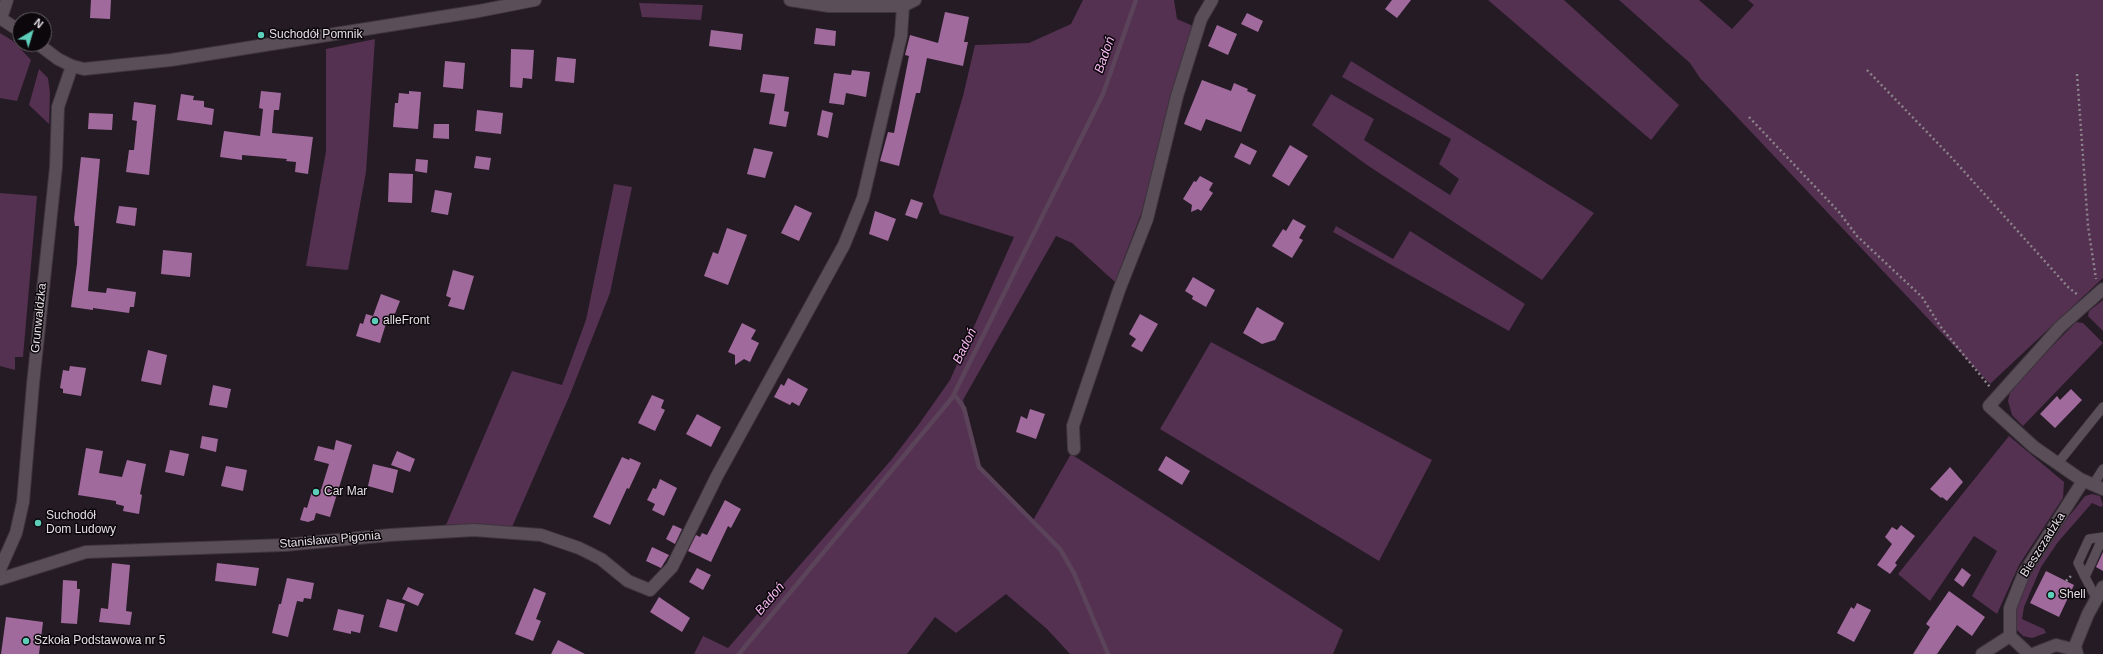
<!DOCTYPE html>
<html>
<head>
<meta charset="utf-8">
<style>
	body { margin:0 }
	#map { position:relative; width:2103px; height:654px; overflow:hidden; background:#251b24; font-family:Arial,sans-serif }
	canvas { display:block }
	.north { position:absolute; left:12px; top:12px; width:40px; height:40px; box-sizing:border-box; background:#0b070b; border:1px solid #635d62; border-radius:50%; rotate:38deg; font-size:11px; font-weight:700; line-height:16px; text-align:center; color:#e6dfe5 }
	.north::after { content:''; display:block; margin:auto; width:14px; height:18px; background:#5dceb9; clip-path:polygon(50% 0,100% 100%,50% 72%,0 100%) }
</style>
</head>
<body>
<div id="map">
<canvas width="2103" height="654"></canvas>
<div class="north">N</div>
</div>
<script>
const ctx = document.querySelector('canvas').getContext('2d');
ctx.lineJoin = 'round';
function paint(path, color) { ctx.fillStyle = color; ctx.fill(path, 'evenodd'); }
const poly = rows => new Path2D(rows.map(r => 'M' + r).join(''));
function strokePath(path, color, width, dash) { ctx.strokeStyle = color; ctx.lineWidth = width; ctx.lineCap = dash ? 'butt' : 'round'; ctx.setLineDash(dash || []); ctx.stroke(path); }
function drawText(font, color, halo, rows, align = 'center') {
  ctx.font = font + ' Arial,sans-serif'; ctx.lineWidth = 3; ctx.setLineDash([]); ctx.textBaseline = 'middle'; ctx.strokeStyle = halo; ctx.fillStyle = color; for (const [text, x, y, turn = 0] of rows) {
    ctx.save(); ctx.translate(x, y); ctx.rotate((+turn || 0) * Math.PI / 180); ctx.textAlign = isNaN(turn) ? turn : align; if (halo) ctx.strokeText(text, 0, 0); ctx.fillText(text, 0, 0); ctx.restore();
  }
}
paint(poly([
	[1083,0,1174,0,1177,19,1193,26,1141,214,1115,282,1072,243,1056,236,963,400,979,467,1032,522,1071,454,1343,630,1333,654,1070,654,1047,629,1006,594,956,633,935,617,907,654,694,654,703,636,728,648,892,459,919,424,950,380,1014,237,940,214,933,196,963,96,975,45,1029,43,1071,24],
	[1488,0,1564,0,1679,105,1651,140],
	[1619,0,1699,0,1732,29,1754,5,1748,0,2103,0,2103,278,1990,384,1700,78,1690,63],
	[639,3,703,5,701,20,642,17],
	[0,33,13,41,31,60,17,101,0,98],
	[375,39,366,172,348,270,306,266,326,151,326,49],
	[1351,61,1594,213,1542,280,1367,165,1312,125,1331,94,1374,119,1364,140,1450,195,1459,179,1439,164,1451,139,1342,77],
	[39,69,48,78,50,93,49,124,29,105],
	[614,184,632,187,610,293,569,397,512,527,471,524,446,525,512,371,562,385,586,320],
	[0,193,37,196,23,357,15,357,15,370,0,366],
	[1336,226,1393,259,1410,231,1525,304,1509,331,1333,232],
	[2103,300,2103,331,2088,316,2089,311],
	[2076,322,2083,323,2103,343,2023,426,2012,415,2008,401,2011,388],
	[1211,342,1432,460,1379,561,1160,429],
	[2009,436,2064,482,2063,498,2019,565,1997,614,1972,596,1997,551,1974,536,1930,601,1898,574],
	[2092,494,2100,496,2103,505,2101,507,2092,503,2058,542,2041,567,2024,607,2022,619,2044,629,2046,633,2032,638,2023,636,2017,630,2014,621,2020,593,2043,549,2085,496]
]), '#543051');
strokePath(poly([
	[954,394,964,408,979,467,1060,549,1074,573,1108,654],
	[739,654,952,398,1103,94,1136,0]
]), '#5b435a', 4.5);
paint(poly([
	[91,0,111,0,110,19,90,18],
	[1392,0,1411,0,1397,18,1385,9],
	[945,12,969,17,964,42,968,42,963,66,927,58,920,93,916,93,899,166,880,161,888,132,894,133,909,56,905,55,910,35,938,43],
	[1247,13,1263,21,1258,32,1241,24],
	[1217,25,1237,34,1228,55,1208,46],
	[816,28,836,31,835,46,814,44],
	[711,30,743,34,741,50,709,46],
	[511,49,534,50,532,79,523,78,522,88,510,87],
	[557,57,576,59,574,83,555,81],
	[445,61,465,63,463,89,443,87],
	[852,70,870,72,866,97,846,93,844,105,829,103,834,73,851,75],
	[763,74,789,77,784,111,789,112,786,127,769,124,775,94,760,92],
	[1202,80,1231,91,1234,83,1248,89,1247,91,1256,95,1241,132,1206,119,1201,131,1184,124],
	[261,91,281,93,279,110,274,110,272,133,313,137,308,174,295,172,296,162,286,161,287,159,242,155,242,160,220,157,224,131,260,136,263,109,259,108],
	[409,91,421,92,418,129,393,127,395,103,398,103,399,93,409,94],
	[181,94,194,96,193,100,204,101,204,107,214,109,212,125,177,120],
	[134,102,156,105,149,175,126,172,129,150,134,150,137,121,132,120],
	[477,110,503,113,501,134,475,131],
	[822,110,833,113,828,138,817,135],
	[89,113,113,114,112,130,88,129],
	[434,124,449,124,449,139,433,138],
	[1241,143,1257,151,1250,165,1234,157],
	[1290,145,1308,156,1289,186,1272,176],
	[754,148,773,152,765,178,747,174],
	[476,156,491,158,489,170,474,168],
	[81,157,100,159,88,291,106,293,107,288,136,292,134,307,130,307,129,313,93,308,93,310,71,307,77,264,79,226,75,226,74,219],
	[416,159,428,160,427,173,415,171],
	[389,173,413,174,412,203,388,202],
	[1200,176,1213,183,1209,190,1213,193,1201,211,1198,209,1191,212,1192,205,1183,199,1194,181,1196,182],
	[435,190,452,193,448,215,431,212],
	[911,199,923,203,917,219,905,215],
	[795,205,812,213,799,241,781,233],
	[119,206,137,208,135,226,116,223],
	[875,211,896,219,888,241,869,234],
	[1293,219,1306,226,1299,238,1303,240,1292,258,1272,246,1283,229,1286,231],
	[727,228,747,235,728,285,704,276,713,252,718,254],
	[163,250,192,253,190,277,161,274],
	[453,270,474,276,464,310,448,306,451,298,446,296],
	[1193,277,1215,290,1206,307,1192,299,1193,296,1185,291],
	[381,294,400,301,394,316,389,314,380,343,356,336,360,323,363,324,366,314,373,316],
	[1257,307,1284,323,1275,340,1262,344,1243,333],
	[1140,314,1158,324,1142,352,1131,346,1136,339,1129,334],
	[742,323,756,330,751,339,759,343,750,362,744,359,735,365,735,355,728,352],
	[148,350,167,355,161,385,141,381],
	[70,366,86,368,81,396,63,393,63,389,60,388,63,370,69,371],
	[788,378,808,389,799,406,792,402,790,405,774,397,781,384,784,386],
	[213,385,231,389,227,408,209,405],
	[2071,389,2082,400,2055,428,2040,414,2057,396,2060,400],
	[652,395,664,400,661,408,665,410,655,431,638,423],
	[1030,409,1045,414,1036,439,1016,432,1021,416,1027,419],
	[697,414,721,427,711,447,686,434],
	[202,436,218,439,216,452,200,448],
	[336,440,352,445,330,517,316,513,314,520,308,522,300,520,304,507,307,508,313,488,321,490,329,464,314,460,318,446,334,450],
	[86,448,103,451,99,473,122,477,127,460,146,464,140,494,142,495,139,514,123,511,124,506,116,504,116,501,78,495],
	[170,450,189,454,184,476,165,472],
	[397,451,415,459,410,472,391,465],
	[1166,456,1190,471,1182,485,1158,470],
	[622,457,629,460,630,458,641,463,629,489,627,488,610,525,593,517],
	[373,464,398,470,393,493,368,486],
	[226,466,247,470,243,491,221,486],
	[1950,467,1963,482,1947,501,1942,497,1941,498,1930,489],
	[660,479,677,488,664,516,652,510,655,504,647,500,653,488,656,489],
	[725,500,741,509,731,528,728,526,711,562,688,551,696,535,700,537,702,533,707,535],
	[673,525,682,529,675,544,666,539],
	[1901,525,1915,536,1895,563,1897,565,1890,574,1877,565,1892,544,1885,537,1892,527,1897,530],
	[652,547,669,555,661,568,646,561],
	[2103,552,2103,571,2096,567],
	[112,563,130,565,126,611,132,612,130,625,99,622,101,608,108,609],
	[217,563,259,568,256,586,215,581],
	[697,568,711,575,703,590,689,582],
	[1962,568,1971,575,1963,587,1954,580],
	[2046,571,2074,585,2059,617,2030,603],
	[287,578,314,583,311,599,304,598,303,602,297,601,288,637,272,633,279,604,281,604],
	[63,580,77,581,77,589,80,589,77,624,61,623],
	[408,587,424,594,418,606,402,599],
	[534,588,546,593,536,619,541,621,533,641,515,634],
	[1949,591,1985,617,1972,636,1957,625,1937,654,1913,654,1930,627,1926,624],
	[659,597,690,618,682,632,650,612],
	[387,599,405,604,397,632,379,627],
	[1857,603,1871,610,1854,642,1837,633,1851,607,1854,609],
	[338,609,364,615,360,633,351,631,351,634,333,630],
	[6,617,43,622,39,654,1,654],
	[558,640,585,654,551,654]
]), '#a16a9d');
const lane = poly([
	[2058,463,2103,407],
	[2093,485,2103,469],
	[2085,577,2078,563,2089,539,2103,537],
	[2096,598,2085,577,2103,537]
]);
const street = poly([
	[2103,289,2060,327,1989,406,2034,447,2080,479,2103,489],
	[1074,449,1073,426,1119,290,1147,219,1177,96,1201,19,1212,0],
	[0,569,16,533,23,502,33,384,56,167,58,107,72,66],
	[0,579,86,552,285,545,390,535,474,530,541,535,579,548,601,559,628,581,650,590,672,567,717,476,844,245,863,198,901,36,903,6],
	[1982,654,2010,636],
	[2029,654,2010,636,2010,608,2024,573,2083,481],
	[2033,654,2056,645,2076,650],
	[2077,654,2075,646,2088,614,2103,587]
]);
const secondary = poly([
	[790,0,829,6,903,6,915,0],
	[0,18,20,31],
	[1,18,7,0],
	[38,44,58,59,72,66,84,69,171,60,479,11,535,0]
]);
strokePath(lane, '#3e353d', 10);
strokePath(street, '#3e353d', 14);
strokePath(secondary, '#3e353d', 14);
strokePath(poly([
	[1867,70,1952,158,2068,287,2078,295],
	[2077,74,2088,226,2096,279],
	[1749,117,1839,212,1857,236,1922,297,1940,326,1990,387],
	[2066,581,2071,576]
]), '#8c848b', 2.5, [2, 3]);
strokePath(lane, '#5a4e59', 9);
strokePath(street, '#5a4e59', 12);
strokePath(secondary, '#5a4e59', 12);
for (const [x, y, r, color] of [
	[261,35,4,"#5dceb9"],
	[375,321,4,"#5dceb9"],
	[316,492,4,"#5dceb9"],
	[38,523,4,"#5dceb9"],
	[2051,595,4,"#5dceb9"],
	[26,641,4,"#5dceb9"]
]) { const dot = new Path2D(); dot.arc(x, y, r, 0, 2 * Math.PI); ctx.fillStyle = color; ctx.fill(dot); strokePath(dot, '#0b070b', 1.5); }
drawText('12px', '#e6dfe5', '#0b070b', [
	["Suchodół Pomnik",269,35],
	["alleFront",383,321],
	["Car Mar",324,492],
	["Suchodół",46,516],
	["Dom Ludowy",46,530],
	["Shell",2059,595],
	["Szkoła Podstawowa nr 5",34,641]
], 'left');
drawText('12px', '#e6dfe5', '#0b070b', [
	["Grunwaldzka",39,318,-84],
	["Stanisława Pigonia",330,540,-5],
	["Bieszczadzka",2043,545,-58]
]);
drawText('italic 13px', '#f7b8f1', '#0b070b', [
	["Badoń",1105,55,-71],
	["Badoń",965,346,-64],
	["Badoń",770,599,-50]
]);
</script>
</body>
</html>
